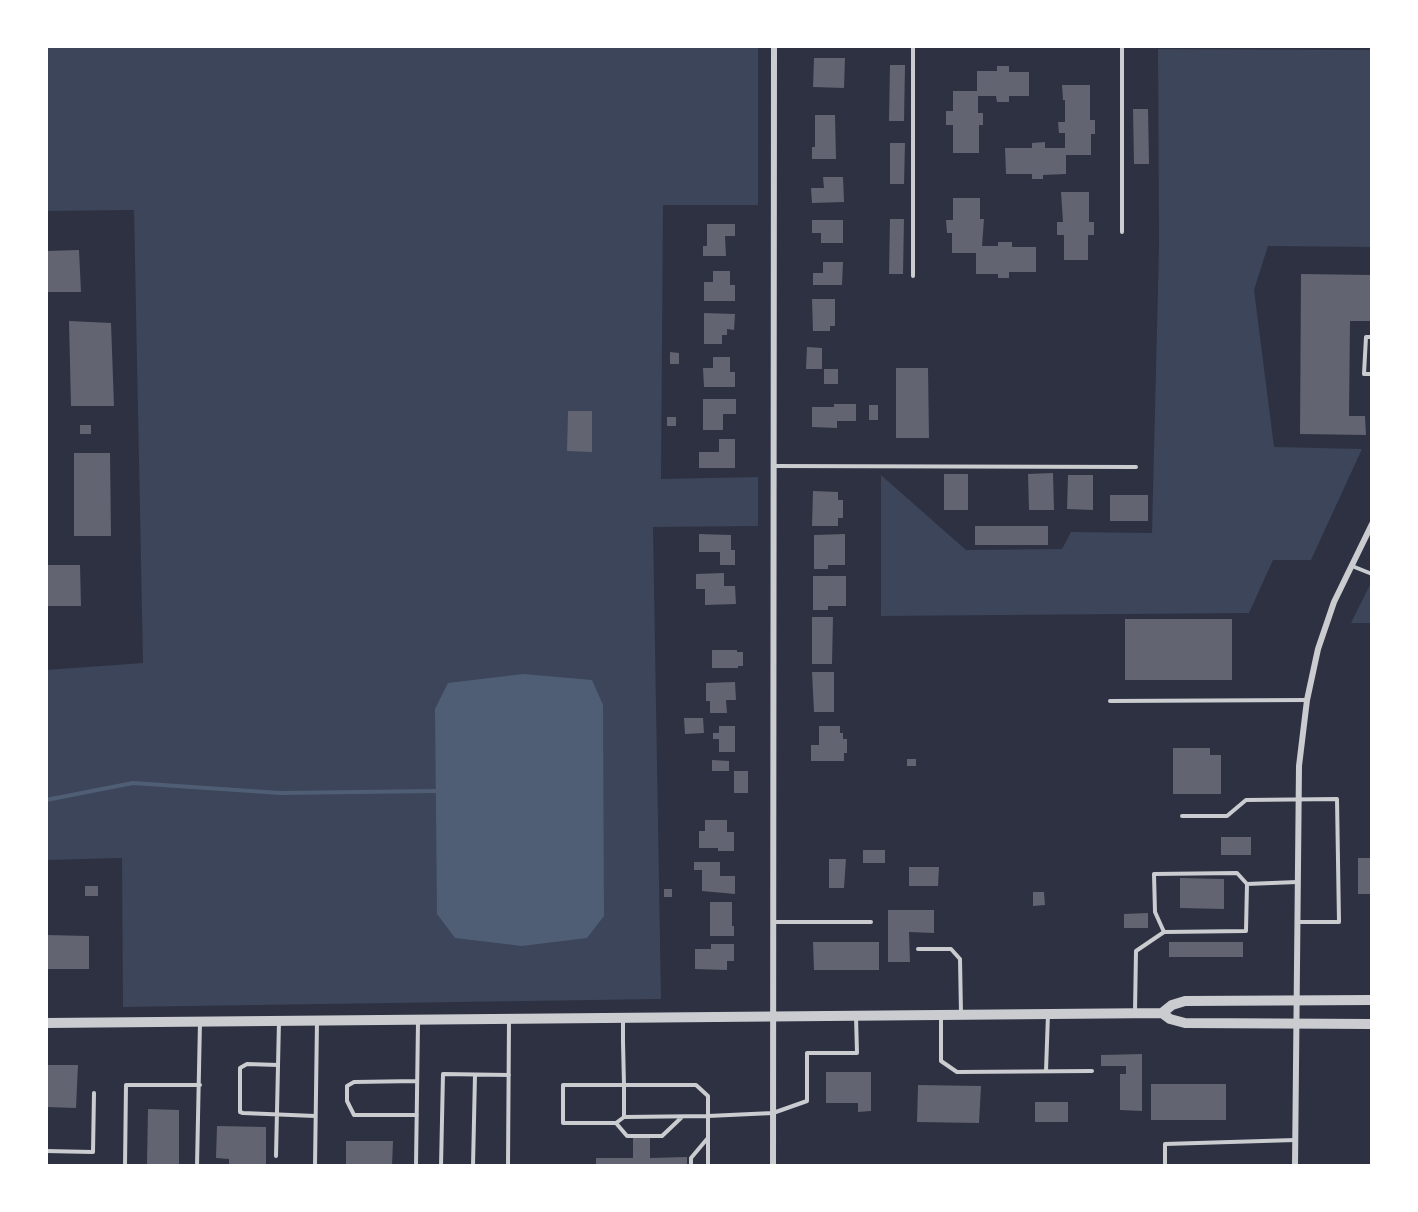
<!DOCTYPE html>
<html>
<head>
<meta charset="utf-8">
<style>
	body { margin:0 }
	#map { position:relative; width:1418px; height:1212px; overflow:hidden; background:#2d3142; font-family:"DejaVu Sans",sans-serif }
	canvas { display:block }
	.frame { position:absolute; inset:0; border:48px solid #fff; pointer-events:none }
</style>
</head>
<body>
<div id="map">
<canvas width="1418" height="1212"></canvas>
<div class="frame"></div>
</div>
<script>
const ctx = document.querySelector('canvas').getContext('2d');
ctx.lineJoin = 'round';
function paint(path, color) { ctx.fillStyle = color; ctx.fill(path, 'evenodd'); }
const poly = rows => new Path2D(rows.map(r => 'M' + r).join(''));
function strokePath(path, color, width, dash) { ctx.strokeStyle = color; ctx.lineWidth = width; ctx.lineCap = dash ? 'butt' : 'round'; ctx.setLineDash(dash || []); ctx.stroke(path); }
paint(poly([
	[46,47,758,47,758,205,663,205,661,479,758,477,758,526,653,527,661,999,123,1007,122,858,47,860,46,670,143,663,134,210,47,211],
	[1158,49,1371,50,1371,247,1268,246,1254,290,1274,447,1362,449,1311,560,1273,560,1249,613,881,616,881,475,966,550,1062,549,1071,532,1152,533,1159,245],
	[1371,583,1371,623,1351,623]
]), '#3c4559');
paint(poly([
	[523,674,592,680,603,705,604,916,587,938,522,946,455,938,437,914,435,709,448,683]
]), '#4f5d75');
strokePath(poly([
	[46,800,133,783,280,793,435,791]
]), '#4f5d75', 4);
paint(poly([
	[814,58,845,58,844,88,813,87],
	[890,65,905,65,904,121,889,121],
	[997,66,1009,66,1009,72,1029,72,1029,96,1009,96,1009,102,997,102,996,96,978,96,978,113,983,113,983,125,979,125,979,153,953,153,953,125,946,125,946,111,953,111,953,91,977,91,977,71,997,71],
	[1062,85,1090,85,1090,120,1095,120,1095,134,1091,134,1091,155,1066,155,1066,174,1043,175,1043,179,1032,179,1032,174,1006,174,1005,148,1032,148,1032,143,1045,142,1045,148,1065,148,1065,133,1059,133,1058,122,1065,122,1065,100,1063,100],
	[1133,109,1148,109,1149,164,1134,164],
	[815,115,835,115,836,159,812,159,812,147,815,147],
	[890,143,905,143,904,184,890,184],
	[823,177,843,177,844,202,812,203,811,188,824,188],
	[1061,192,1089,192,1089,222,1094,222,1094,235,1088,235,1088,260,1064,260,1064,235,1057,235,1057,222,1063,222],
	[953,198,980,198,980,219,984,219,982,246,998,246,998,242,1012,242,1012,247,1036,247,1036,272,1009,272,1009,278,998,278,998,274,976,274,976,253,952,253,952,233,947,233,946,220,953,220],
	[890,219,904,219,903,274,889,274],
	[812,220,843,220,843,243,821,243,821,233,812,233],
	[707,224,735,224,735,236,725,236,726,256,703,256,703,246,707,246],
	[79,250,81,292,46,292,46,251],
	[823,262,843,262,842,285,813,285,813,273,823,273],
	[713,271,730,271,730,285,735,285,735,301,704,301,704,282,713,282],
	[1301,274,1372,275,1372,321,1350,321,1349,416,1365,416,1366,435,1300,434],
	[812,299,835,299,835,326,830,326,830,331,813,331],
	[704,313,735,314,734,330,727,329,727,335,722,335,722,344,704,344],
	[69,321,111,323,114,406,71,406],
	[807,347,822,348,822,369,806,369],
	[670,352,679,353,679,364,670,364],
	[713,357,730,357,730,372,735,372,735,387,704,387,703,368,713,368],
	[896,368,928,368,929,438,896,438],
	[824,369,838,369,838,384,824,384],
	[703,399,736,399,736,414,723,414,723,430,703,430],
	[834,404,856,404,856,421,837,421,837,428,812,427,812,407,834,407],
	[869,405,878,405,878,420,869,420],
	[568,411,592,411,592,452,567,451],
	[667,417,676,417,676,426,667,426],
	[80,425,91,425,91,434,80,434],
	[719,439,735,439,735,468,699,468,699,452,719,452],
	[74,453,110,453,111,536,74,536],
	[1053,473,1054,510,1029,510,1028,474],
	[944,474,968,474,968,510,944,510],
	[1068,475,1093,475,1093,510,1067,509],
	[813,491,838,492,838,500,843,500,843,518,838,518,838,526,812,526],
	[1110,495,1148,495,1148,521,1110,521],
	[975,526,1048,526,1048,545,975,545],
	[699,534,731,535,731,550,735,550,735,565,720,565,720,552,699,552],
	[845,534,845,565,828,565,828,569,814,569,814,535],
	[46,565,80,565,81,606,46,606],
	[724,573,724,586,735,586,736,604,705,605,705,589,696,589,696,574],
	[813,576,846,576,846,606,828,606,828,610,813,610],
	[812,617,833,617,832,664,812,664],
	[1125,619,1232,619,1232,680,1125,680],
	[712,650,737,650,737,652,743,652,743,666,738,666,738,668,712,668],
	[812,672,834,672,834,712,814,712],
	[735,682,736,700,726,700,727,713,710,713,710,701,706,701,706,683],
	[684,718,703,718,704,733,685,734],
	[719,726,735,726,735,752,719,752,719,739,713,739,713,733,719,733],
	[819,726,840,726,840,733,843,733,843,739,847,739,847,753,844,753,844,761,811,761,811,745,819,745],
	[1173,748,1210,748,1210,755,1221,755,1221,794,1173,794],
	[907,759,916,759,916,766,907,766],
	[712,760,729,761,729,771,712,771],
	[734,771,748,771,748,793,734,793],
	[705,820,727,820,727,832,734,832,734,851,718,851,718,848,699,848,699,831,705,831],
	[1221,837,1251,837,1251,855,1221,855],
	[863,850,885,850,885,863,863,863],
	[1358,858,1372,858,1372,894,1358,894],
	[829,859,846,859,844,888,829,888],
	[694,862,720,862,720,876,735,876,735,894,702,891,702,870,694,870],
	[909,867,939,867,938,886,909,886],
	[1180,878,1224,879,1224,909,1180,908],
	[85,886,98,886,98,896,85,896],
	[664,889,672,889,672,897,664,897],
	[1033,892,1044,892,1045,905,1033,906],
	[710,902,732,902,732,926,734,926,734,936,710,936],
	[888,910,934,910,934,933,909,932,910,962,888,962],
	[1148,913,1148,928,1124,928,1124,914],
	[46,935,89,936,89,969,46,969],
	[813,942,879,942,879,970,814,970],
	[1169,942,1243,942,1243,957,1169,957],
	[711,944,734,944,734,961,727,961,727,970,695,969,695,949,711,949],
	[1142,1054,1142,1111,1120,1110,1120,1074,1126,1074,1126,1066,1101,1066,1101,1055],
	[46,1065,78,1065,76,1108,46,1107],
	[826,1072,871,1072,871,1111,858,1112,858,1103,826,1103],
	[1151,1084,1226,1084,1226,1120,1151,1120],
	[918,1085,981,1086,979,1123,917,1122],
	[1035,1102,1068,1102,1068,1122,1035,1122],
	[148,1109,179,1110,179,1165,147,1165],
	[217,1126,266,1127,266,1166,229,1166,229,1159,216,1158],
	[633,1134,650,1134,650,1158,687,1157,687,1166,596,1166,596,1158,633,1158],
	[346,1141,393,1141,392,1166,346,1166]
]), '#626471');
strokePath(poly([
	[1122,46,1122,232],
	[913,276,913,46],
	[1372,337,1366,337,1364,374,1372,374],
	[46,408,46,456],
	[773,466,1136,467],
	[1352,566,1372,574],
	[1110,701,1306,700],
	[1182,816,1227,816,1246,800,1337,799,1339,922,1298,922],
	[774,922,871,922],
	[1164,932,1155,912,1154,874,1237,873,1247,884],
	[918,949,951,949,960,959,961,1014],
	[1135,1012,1136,951,1164,932,1246,931,1247,884,1297,882],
	[941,1016,941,1061,957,1072,1092,1071],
	[623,1020,623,1042,624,1085,624,1117,708,1116,708,1096,696,1085,563,1085,563,1123,616,1123,624,1117],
	[278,1065,247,1064,240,1068,240,1112,243,1113,315,1116],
	[1046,1071,1048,1014],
	[417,1115,354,1115,347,1101,347,1086,354,1082,417,1081],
	[616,1123,627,1136,662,1136,682,1117],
	[46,1151,93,1152,94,1093],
	[276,1156,279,1021],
	[125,1166,126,1085,200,1085],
	[197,1166,200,1022],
	[315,1166,317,1021],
	[416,1166,418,1022],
	[441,1166,443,1074,509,1075],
	[473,1166,475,1075],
	[508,1166,509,1019],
	[691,1166,691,1158,707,1139],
	[708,1166,708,1116,773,1113,807,1101,807,1053,857,1053,856,1016],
	[1165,1166,1165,1144,1295,1140]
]), '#caccd0', 4);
strokePath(poly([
	[773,1166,774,46],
	[1295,1166,1299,766,1307,700,1318,649,1334,602,1372,524]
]), '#caccd0', 6);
strokePath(poly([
	[1162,1013,1170,1019,1185,1023,1372,1024],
	[46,1023,1162,1013,1172,1005,1185,1001,1372,1000]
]), '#caccd0', 10);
</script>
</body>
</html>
